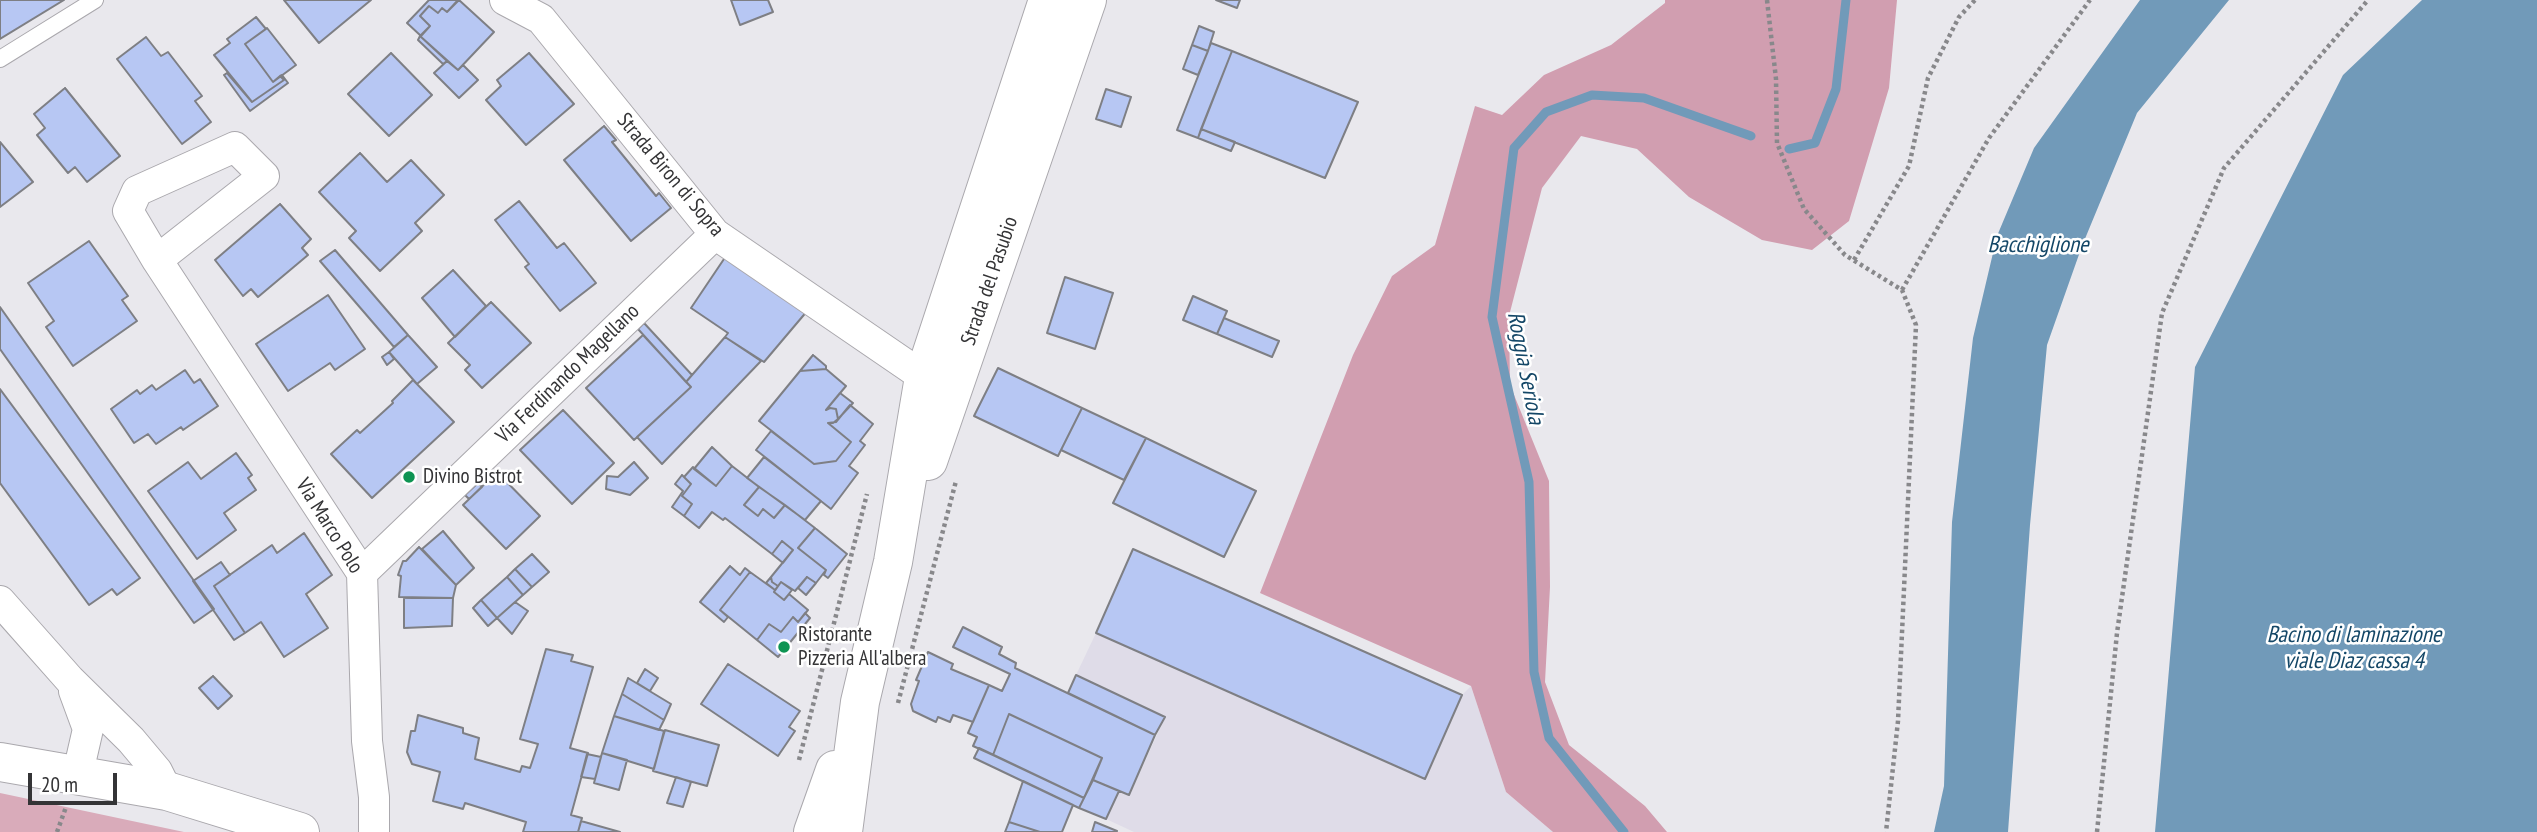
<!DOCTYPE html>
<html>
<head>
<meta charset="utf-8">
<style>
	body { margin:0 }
	#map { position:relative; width:2537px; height:832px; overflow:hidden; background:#e9e8ed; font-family:"PT Sans Narrow",sans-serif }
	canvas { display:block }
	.scale { position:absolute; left:28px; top:773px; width:89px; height:32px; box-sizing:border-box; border:4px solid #343436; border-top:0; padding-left:9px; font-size:21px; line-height:24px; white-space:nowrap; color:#343436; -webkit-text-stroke:5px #fff; paint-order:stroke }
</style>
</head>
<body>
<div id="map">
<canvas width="2537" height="832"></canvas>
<div class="scale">20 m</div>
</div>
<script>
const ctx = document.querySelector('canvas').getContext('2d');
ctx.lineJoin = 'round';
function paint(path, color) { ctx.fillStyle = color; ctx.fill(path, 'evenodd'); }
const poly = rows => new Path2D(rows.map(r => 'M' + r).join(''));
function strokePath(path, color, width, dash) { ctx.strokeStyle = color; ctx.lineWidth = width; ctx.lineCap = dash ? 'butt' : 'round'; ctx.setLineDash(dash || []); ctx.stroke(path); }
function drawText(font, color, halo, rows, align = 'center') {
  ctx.font = font + ' "PT Sans Narrow",sans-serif'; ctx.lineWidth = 5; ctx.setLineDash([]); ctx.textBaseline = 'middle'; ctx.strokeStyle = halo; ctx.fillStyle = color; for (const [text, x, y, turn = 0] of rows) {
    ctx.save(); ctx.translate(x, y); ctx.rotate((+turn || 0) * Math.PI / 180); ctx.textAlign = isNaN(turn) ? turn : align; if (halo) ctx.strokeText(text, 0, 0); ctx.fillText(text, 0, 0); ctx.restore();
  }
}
paint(poly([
	[1096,633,1425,779,1462,695,1471,686,1506,792,1553,832,1134,832,1106,819,1119,791,1130,794,1165,717,1076,675]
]), '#dfdce8');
paint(poly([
	[0,793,184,832,0,832]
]), '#d9abba');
paint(poly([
	[1665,0,1897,0,1889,88,1849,221,1812,250,1762,240,1689,197,1637,149,1581,136,1542,188,1509,316,1510,385,1549,481,1550,587,1545,682,1569,745,1645,806,1667,832,1553,832,1506,792,1471,686,1260,593,1353,355,1392,276,1435,245,1475,106,1502,115,1544,75,1611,45,1665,3]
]), '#d19eb0');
paint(poly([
	[2140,0,2229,0,2137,113,2082,246,2047,345,2030,525,2008,832,1934,832,1944,786,1952,522,1973,338,1997,236,2034,148],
	[2422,0,2537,0,2537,832,2155,832,2195,367,2343,75]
]), '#719ab9');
strokePath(poly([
	[1789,149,1815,143,1836,89,1846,0],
	[1624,832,1549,738,1534,672,1529,482,1492,317,1514,148,1546,112,1592,95,1644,98,1751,136]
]), '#719ab9', 9);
const building = poly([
	[0,0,64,0,0,39,0,0],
	[284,0,371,0,319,43,284,0],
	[429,0,458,0,447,12,442,8,438,13,429,6,420,16,430,26,421,36,407,23,429,0],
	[459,0,494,32,458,70,420,36,430,26,420,16,429,6,438,13,442,8,447,12,459,0],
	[731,0,768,0,773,12,740,25,731,0],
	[1216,0,1240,0,1237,8,1216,0],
	[256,17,266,29,245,44,273,82,280,76,284,80,252,102,214,55,230,43,227,39,256,17],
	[1199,26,1214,32,1208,51,1192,45,1199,26],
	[267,28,296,65,273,82,245,44,267,28],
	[420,36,447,61,443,64,418,40,420,36],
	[146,37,161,56,168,52,202,96,195,101,211,122,182,144,117,59,146,37],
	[1211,43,1232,51,1198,138,1177,130,1211,43],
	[1192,45,1208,51,1198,75,1183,69,1192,45],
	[1232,51,1358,102,1325,178,1201,129,1232,51],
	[391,53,432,95,389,136,348,94,391,53],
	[529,53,574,104,526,145,486,100,501,86,497,80,529,53],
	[447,61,458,70,463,65,478,80,459,98,434,73,447,61],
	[227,73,252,102,284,80,280,76,282,75,288,83,250,111,224,75,227,73],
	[65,88,120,156,87,182,75,167,68,173,37,135,45,128,34,114,65,88],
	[1106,89,1131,97,1121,127,1096,119,1106,89],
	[604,126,616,140,612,142,656,196,659,193,671,208,631,241,564,160,604,126],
	[1201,129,1235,142,1231,151,1198,138,1201,129],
	[0,142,33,182,0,207,0,142],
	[360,153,387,182,411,160,444,195,415,223,422,231,380,271,349,238,356,231,319,192,360,153],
	[519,201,557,248,564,243,596,283,560,311,525,267,529,264,495,220,519,201],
	[280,204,311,239,302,248,308,255,258,297,251,289,243,296,215,260,280,204],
	[89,241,128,296,122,300,137,321,73,366,46,327,54,321,28,283,89,241],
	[335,250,408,335,394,347,320,261,335,250],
	[726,256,808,310,764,362,725,337,728,333,691,308,726,256],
	[453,270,486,306,455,337,422,298,453,270],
	[1065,277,1113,293,1095,349,1047,333,1065,277],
	[328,295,365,349,335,370,330,363,288,391,256,344,328,295],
	[1193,296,1227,311,1217,334,1183,320,1193,296],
	[491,302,531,343,482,388,465,370,470,365,448,343,491,302],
	[0,307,214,609,194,623,0,349,0,307],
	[1224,318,1279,341,1272,357,1217,334,1224,318],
	[644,323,692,375,686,382,638,329,644,323],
	[408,335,437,367,417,384,389,352,408,335],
	[643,335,691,387,634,440,586,388,643,335],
	[725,337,761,361,662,464,637,437,691,387,686,382,725,337],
	[389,352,394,359,387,365,382,357,389,352],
	[813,355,826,366,826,369,800,371,813,355],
	[998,368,1082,408,1058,456,974,416,998,368],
	[826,369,846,386,826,410,830,408,836,409,838,419,833,423,828,423,851,442,836,461,814,464,759,421,800,371,826,369],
	[185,370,194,383,200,379,218,406,183,430,181,427,156,444,148,434,134,443,111,409,137,390,140,394,152,385,156,390,185,370],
	[413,380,454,422,372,498,331,454,357,430,360,433,393,403,392,401,413,380],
	[0,389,140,578,117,595,112,589,89,605,0,483,0,389],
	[840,393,853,403,838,419,836,409,830,408,826,410,840,393],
	[850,405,873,424,860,441,865,445,849,466,858,473,831,509,756,450,771,431,814,464,836,461,851,442,828,423,836,422,850,405],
	[1082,408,1146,438,1124,480,1061,450,1082,408],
	[563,410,614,463,572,504,520,450,563,410],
	[1146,438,1256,491,1224,557,1113,503,1146,438],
	[712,447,732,466,716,486,694,469,712,447],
	[236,453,252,475,248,478,256,490,224,513,236,530,197,559,148,491,188,462,201,479,236,453],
	[764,457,821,501,805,520,747,478,764,457],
	[634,462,648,478,630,495,606,489,607,476,618,477,634,462],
	[732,466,759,487,744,505,758,516,763,509,774,518,785,505,815,528,798,548,826,570,816,583,807,577,795,591,781,582,778,586,772,582,771,577,793,550,782,541,772,554,725,518,723,520,712,512,699,528,684,516,692,504,682,496,691,484,684,477,693,467,716,486,732,466],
	[497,472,540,516,506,549,463,505,497,472],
	[682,475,691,484,682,496,692,504,684,516,672,507,683,491,675,484,682,475],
	[478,483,482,487,469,499,465,495,478,483],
	[759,487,785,505,774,518,763,509,758,516,744,505,759,487],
	[815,528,847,554,828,578,824,575,826,570,798,548,815,528],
	[443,531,474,568,456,585,422,549,443,531],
	[304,533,332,575,306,594,328,628,284,657,261,622,245,633,214,586,272,545,277,553,304,533],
	[782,541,793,550,783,563,772,554,782,541],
	[419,547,456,585,453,598,399,597,401,576,398,575,403,561,406,561,419,547],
	[1133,549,1462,695,1425,779,1096,633,1133,549],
	[532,554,549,572,532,587,515,569,532,554],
	[221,562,230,575,214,586,245,633,234,640,193,581,221,562],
	[730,566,740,575,745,568,750,572,720,610,728,617,724,622,700,602,730,566],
	[515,569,532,587,523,595,507,577,515,569],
	[750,572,775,590,774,592,784,600,789,594,808,610,798,622,793,617,781,632,769,624,757,640,720,610,750,572],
	[507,577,523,595,497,618,481,600,507,577],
	[771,577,772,582,778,586,775,590,766,583,771,577],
	[807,577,816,583,806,595,798,588,807,577],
	[781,582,792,590,784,600,774,592,781,582],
	[404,598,453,598,452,626,404,628,404,598],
	[481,600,497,618,488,626,473,608,481,600],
	[515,602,528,611,512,634,497,618,515,602],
	[805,613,810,618,778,657,757,640,769,624,781,632,793,617,798,622,805,613],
	[963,627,1002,647,999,654,1016,663,1015,668,1155,735,1129,795,1093,780,1102,758,1009,714,993,755,973,746,977,737,968,733,989,685,1002,691,1010,674,953,647,963,627],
	[546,649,573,655,571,661,593,667,570,748,588,753,571,815,582,818,578,832,523,832,526,822,465,803,463,809,433,801,440,772,412,764,407,752,411,731,415,731,418,715,463,728,463,733,479,738,475,759,520,772,522,766,530,768,538,744,520,739,546,649],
	[928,652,953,664,951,669,989,685,973,722,953,715,950,722,938,717,936,722,913,711,911,704,919,681,916,680,928,652],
	[728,664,800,711,789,727,795,731,778,756,701,704,728,664],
	[645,669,658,678,650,691,637,683,645,669],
	[1076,675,1165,717,1155,735,1068,693,1076,675],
	[213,676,232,696,218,709,199,688,213,676],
	[628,678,671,704,664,720,622,694,628,678],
	[622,694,664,720,659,730,614,716,622,694],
	[1009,714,1102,758,1084,798,993,755,1009,714],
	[614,716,664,731,654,769,602,753,614,716],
	[665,730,719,745,707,786,653,771,665,730],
	[979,748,1084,798,1079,808,974,758,979,748],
	[602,753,627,760,619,790,594,783,602,753],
	[587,754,601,757,595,779,581,777,587,754],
	[676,777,691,782,683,807,667,803,676,777],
	[1093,780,1119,791,1106,819,1079,808,1093,780],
	[1023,781,1073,805,1062,832,1040,832,1009,822,1023,781],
	[581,821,620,832,578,832,581,821],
	[1009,822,1040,832,1005,832,1009,822],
	[1095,822,1117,831,1116,832,1092,832,1095,822]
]);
paint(building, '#b7c7f3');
strokePath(building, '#7e7f84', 2);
const service = poly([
	[0,59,95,0]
]);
const minor = poly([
	[505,0,541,19,715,234,924,377],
	[157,260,264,176,235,147,137,191,128,211,157,260,362,573,367,741,374,797,374,832],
	[362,573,715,234],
	[0,601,70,680,131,740,157,771,167,791],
	[74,691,88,729,77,777]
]);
const primary = poly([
	[928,461,1087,0],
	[0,762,167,791,300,832],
	[813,832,835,770],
	[843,832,860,702,893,562,924,377,1048,0]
]);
strokePath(service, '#aaa8ad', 18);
strokePath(minor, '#aaa8ad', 32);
strokePath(primary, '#aaa8ad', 40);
strokePath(poly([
	[1767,0,1776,79,1777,143,1804,209,1845,255,1902,290,1916,325,1898,721,1886,832],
	[1854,260,1909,166,1928,78,1959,17,1975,0],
	[1902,290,1989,138,2090,0],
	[898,703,956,481],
	[799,760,867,494],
	[57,832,66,807],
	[2097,832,2117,633,2162,313,2224,168,2368,0]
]), '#88888b', 4.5, [3.5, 3.5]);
strokePath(service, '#fff', 16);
strokePath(minor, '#fff', 30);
strokePath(primary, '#fff', 38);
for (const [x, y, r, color] of [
	[409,477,7,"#0e9453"],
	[784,647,7,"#0e9453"]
]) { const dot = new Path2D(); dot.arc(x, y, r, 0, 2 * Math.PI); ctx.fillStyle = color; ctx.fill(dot); strokePath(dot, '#fff', 2.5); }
drawText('21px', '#343436', '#fff', [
	["Strada Biron di Sopra",670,175,50],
	["Strada del Pasubio",990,281,-71],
	["Via Ferdinando Magellano",568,374,-44],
	["Via Marco Polo",329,526,58]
]);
drawText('21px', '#343436', '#fff', [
	["Divino Bistrot",423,477],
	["Ristorante",798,635],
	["Pizzeria All'albera",798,659]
], 'left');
drawText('italic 23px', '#144767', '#fff', [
	["Bacchiglione",2038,245],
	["Roggia Seriola",1525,368,79],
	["Bacino di laminazione",2354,635],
	["viale Diaz cassa 4",2354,661]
]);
</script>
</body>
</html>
